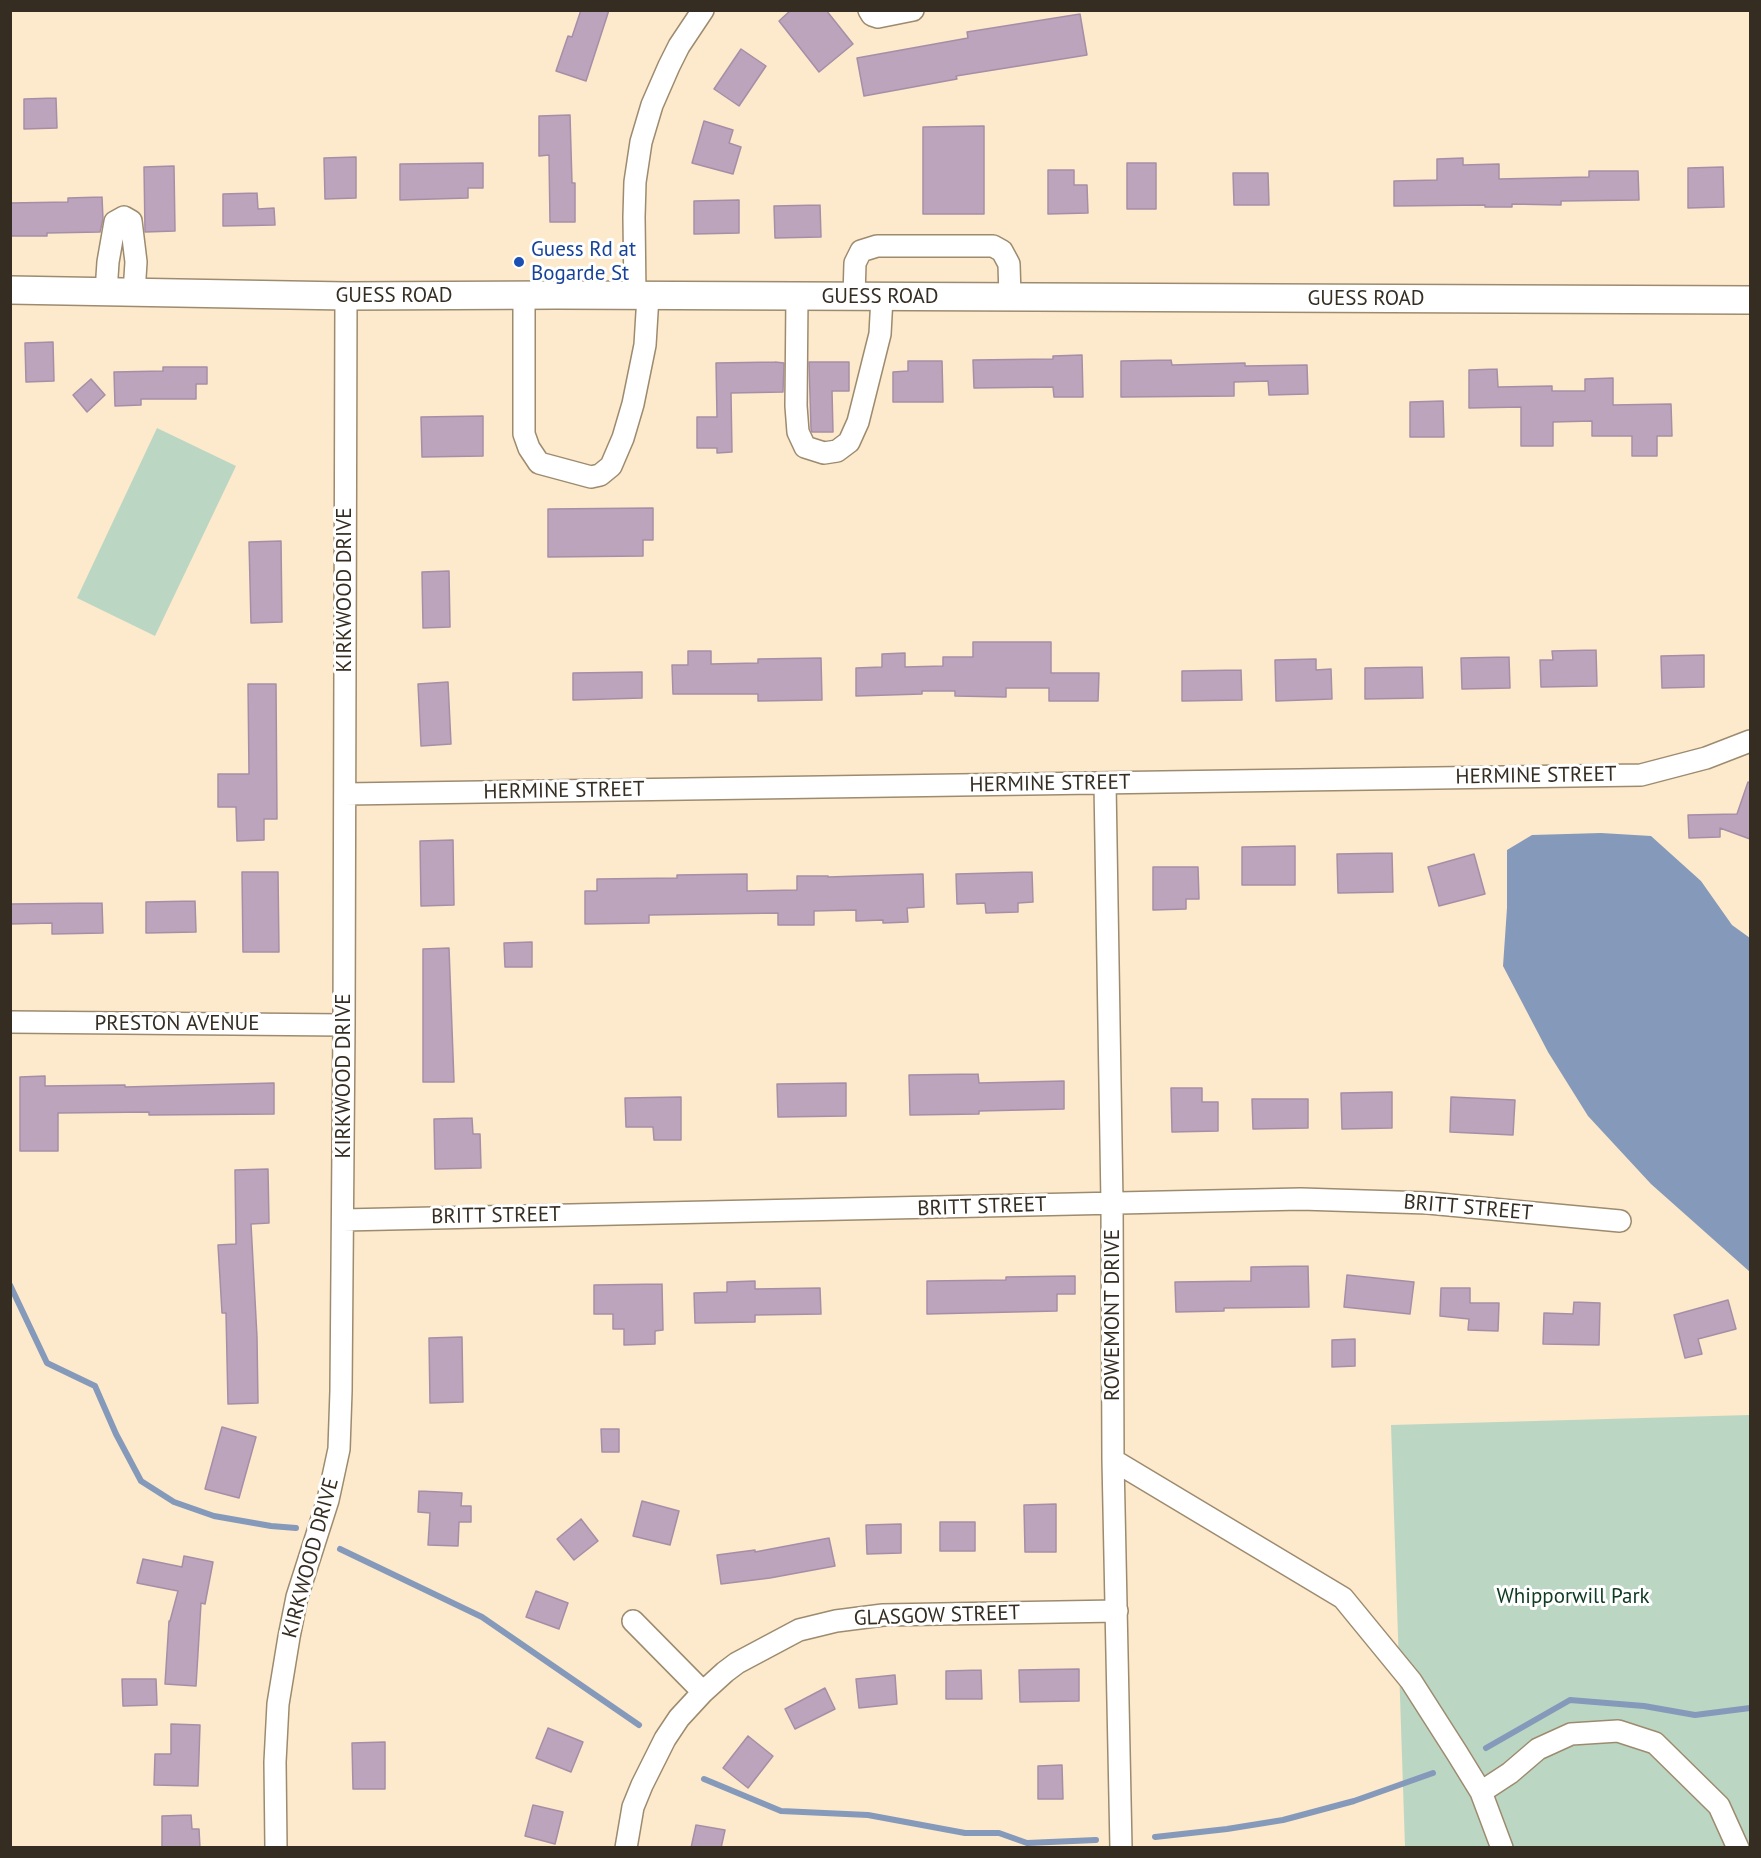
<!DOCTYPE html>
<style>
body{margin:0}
#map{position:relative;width:1761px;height:1858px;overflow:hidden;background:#fde9cb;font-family:"PT Sans",sans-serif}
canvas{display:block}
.frame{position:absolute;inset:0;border:12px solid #352d22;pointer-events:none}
</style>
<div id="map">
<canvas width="1761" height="1858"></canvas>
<div class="frame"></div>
</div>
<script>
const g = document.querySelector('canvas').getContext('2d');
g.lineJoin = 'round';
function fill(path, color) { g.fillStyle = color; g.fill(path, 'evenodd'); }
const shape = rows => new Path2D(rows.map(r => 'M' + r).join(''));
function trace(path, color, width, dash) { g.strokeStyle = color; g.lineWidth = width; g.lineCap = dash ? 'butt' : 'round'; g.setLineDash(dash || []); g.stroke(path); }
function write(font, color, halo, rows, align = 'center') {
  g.font = font + ' "PT Sans",sans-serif'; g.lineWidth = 6; g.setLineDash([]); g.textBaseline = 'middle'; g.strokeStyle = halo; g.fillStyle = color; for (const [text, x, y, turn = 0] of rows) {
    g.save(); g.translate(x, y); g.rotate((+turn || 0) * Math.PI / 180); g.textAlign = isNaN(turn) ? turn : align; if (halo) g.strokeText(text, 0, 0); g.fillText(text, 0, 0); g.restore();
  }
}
fill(shape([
 [157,428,236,466,155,636,77,598],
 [1750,1415,1750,1847,1405,1847,1391,1425]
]), '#bbd7c3');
fill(shape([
 [1601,833,1651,836,1701,881,1732,925,1750,938,1750,1272,1651,1184,1588,1116,1548,1052,1503,966,1507,908,1507,850,1532,835]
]), '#859aba');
trace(shape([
 [10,1285,47,1363,95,1386,116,1434,141,1481,174,1502,214,1516,271,1526,296,1528],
 [340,1549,482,1617,639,1725],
 [1486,1748,1570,1700,1644,1706,1695,1715,1750,1708],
 [704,1779,781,1811,868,1815,965,1833,999,1833,1027,1843,1096,1840],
 [1155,1837,1227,1829,1283,1820,1354,1801,1433,1773]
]), '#859aba', 6);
const building = shape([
 [581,10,609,10,586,81,556,71,568,36,572,37,581,10],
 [791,10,826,10,853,44,819,72,779,21,791,10],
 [1080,14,1087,55,956,76,957,79,864,96,857,58,968,38,967,32,1080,14],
 [741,49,766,66,739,106,714,89,741,49],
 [56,98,57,128,24,129,24,99,56,98],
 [570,115,572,183,575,183,575,222,550,222,549,155,539,156,539,116,570,115],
 [704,121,733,130,729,143,741,147,733,174,692,163,704,121],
 [984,126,984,214,923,214,923,127,984,126],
 [356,157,356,198,325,199,324,158,356,157],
 [1463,158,1463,165,1499,164,1499,179,1589,177,1589,171,1638,171,1639,200,1561,201,1561,205,1512,204,1512,207,1485,207,1485,205,1394,206,1394,181,1437,180,1437,159,1463,158],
 [483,163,483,188,468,188,468,198,400,200,400,164,483,163],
 [1127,163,1156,163,1156,209,1127,209,1127,163],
 [174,166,175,231,145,232,144,167,174,166],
 [1723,167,1724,207,1688,208,1688,168,1723,167],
 [1048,170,1074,170,1074,185,1087,185,1088,213,1048,214,1048,170],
 [1233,173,1268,173,1269,205,1234,205,1233,173],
 [257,193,258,209,274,208,275,225,223,226,223,194,257,193],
 [102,197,103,219,100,232,47,233,47,236,10,236,10,203,68,202,68,198,102,197],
 [739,200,739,233,694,234,694,201,739,200],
 [820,205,821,237,775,238,774,206,820,205],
 [53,342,54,381,26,382,25,343,53,342],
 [1082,355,1083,397,1054,397,1053,387,974,388,973,360,1053,359,1053,356,1082,355],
 [1171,360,1172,365,1245,363,1245,366,1307,365,1308,394,1269,395,1268,381,1234,382,1234,396,1121,397,1121,361,1171,360],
 [908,361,942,361,943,402,893,402,893,372,908,371,908,361],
 [775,362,784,363,783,392,731,393,732,452,717,453,717,448,697,448,697,417,717,417,716,363,775,362],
 [809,362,849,362,849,391,832,391,833,432,812,432,811,429,809,362],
 [163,367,207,367,207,384,196,384,196,399,141,399,141,405,115,406,114,372,163,371,163,367],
 [1497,369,1498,387,1552,386,1552,391,1585,391,1585,379,1613,378,1613,405,1671,404,1672,436,1657,436,1657,456,1632,456,1632,436,1592,436,1592,421,1553,422,1553,446,1521,446,1521,407,1469,408,1469,370,1497,369],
 [91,379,105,395,87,412,73,395,91,379],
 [1443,401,1444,437,1410,437,1410,402,1443,401],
 [483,416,483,456,422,457,421,417,483,416],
 [653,508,653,540,643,540,643,556,548,557,548,509,653,508],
 [281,541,282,622,251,623,249,542,281,541],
 [449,571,450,627,423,628,422,572,449,571],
 [973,642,1051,642,1051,673,1099,673,1098,701,1049,701,1049,688,1006,688,1006,697,955,696,955,691,922,691,922,694,856,696,856,668,882,667,882,654,905,653,905,667,943,666,943,657,973,657,973,642],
 [1596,650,1597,686,1541,687,1540,660,1553,660,1552,651,1596,650],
 [688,651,711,651,711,664,758,663,758,659,821,658,822,700,758,701,758,694,673,694,672,665,688,665,688,651],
 [1704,655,1704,687,1662,688,1661,656,1704,655],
 [1509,657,1510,688,1462,689,1461,658,1509,657],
 [1316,659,1316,670,1331,669,1332,699,1276,701,1275,660,1316,659],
 [1422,667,1423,698,1365,699,1365,668,1422,667],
 [1241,670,1242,700,1182,701,1182,671,1241,670],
 [642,672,642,698,573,700,573,673,642,672],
 [448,682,451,744,421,746,418,684,448,682],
 [248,684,276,684,277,819,264,819,264,840,237,841,236,807,218,807,218,774,249,774,248,684],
 [1748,782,1750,783,1750,839,1720,828,1720,837,1689,838,1688,815,1737,814,1748,782],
 [453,840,454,905,421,906,420,841,453,840],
 [1295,846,1295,885,1242,885,1242,847,1295,846],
 [1392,853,1393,892,1338,893,1337,854,1392,853],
 [1474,854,1485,894,1439,906,1428,867,1474,854],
 [1153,867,1198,867,1199,899,1186,899,1186,909,1153,910,1153,867],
 [242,872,278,872,279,952,243,952,242,872],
 [1032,872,1033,902,1018,903,1018,912,986,913,985,903,957,904,956,874,1032,872],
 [747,874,747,891,797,890,797,876,828,876,828,877,923,874,924,907,907,908,908,922,883,923,883,920,856,921,856,910,814,911,814,925,778,925,778,913,649,915,649,923,585,924,585,891,597,891,597,879,677,878,677,875,747,874],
 [195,901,196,932,146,933,146,902,195,901],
 [102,903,103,933,52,934,52,923,10,924,10,904,102,903],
 [532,942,532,967,505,967,504,943,532,942],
 [449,948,454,1082,423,1082,423,949,449,948],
 [978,1074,979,1083,1064,1081,1064,1109,979,1111,979,1114,910,1115,909,1075,978,1074],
 [45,1076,45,1086,125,1085,125,1087,274,1083,274,1114,149,1115,149,1112,58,1113,58,1151,20,1151,20,1077,45,1076],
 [846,1083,846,1116,778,1117,777,1084,846,1083],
 [1171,1088,1202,1088,1202,1102,1218,1102,1218,1131,1172,1132,1171,1088],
 [1392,1092,1392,1128,1342,1129,1341,1093,1392,1092],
 [681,1097,681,1140,654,1140,653,1127,626,1127,625,1098,681,1097],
 [1451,1097,1515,1100,1513,1135,1450,1132,1451,1097],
 [1252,1099,1308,1099,1308,1128,1253,1129,1252,1099],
 [472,1118,473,1134,480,1134,481,1168,435,1169,434,1119,472,1118],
 [268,1169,269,1223,251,1224,257,1337,258,1403,228,1404,226,1313,222,1313,218,1245,236,1244,235,1170,268,1169],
 [1308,1266,1309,1307,1224,1308,1224,1311,1176,1312,1175,1282,1251,1281,1251,1267,1308,1266],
 [1347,1275,1414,1282,1410,1314,1344,1307,1347,1275],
 [1075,1276,1075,1294,1057,1294,1057,1311,927,1314,927,1281,1006,1280,1006,1277,1075,1276],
 [755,1281,755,1289,820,1288,821,1314,755,1315,755,1322,695,1323,694,1293,727,1292,727,1282,755,1281],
 [662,1284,663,1330,655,1331,655,1344,624,1345,624,1329,613,1329,613,1314,594,1314,594,1285,662,1284],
 [1441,1288,1470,1288,1470,1303,1499,1303,1498,1331,1468,1330,1469,1319,1440,1316,1441,1288],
 [1728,1300,1736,1329,1698,1339,1702,1354,1685,1358,1674,1315,1728,1300],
 [1574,1302,1600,1303,1599,1345,1543,1344,1544,1313,1573,1314,1574,1302],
 [462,1337,463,1402,430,1403,429,1338,462,1337],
 [1355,1339,1355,1366,1332,1367,1332,1340,1355,1339],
 [222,1427,256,1437,239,1498,205,1489,222,1427],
 [601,1429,619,1429,619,1452,602,1452,601,1429],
 [419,1491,462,1493,461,1506,471,1506,471,1522,459,1522,458,1546,428,1545,430,1513,418,1512,419,1491],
 [642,1501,679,1511,670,1545,633,1536,642,1501],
 [1056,1504,1056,1552,1025,1552,1024,1505,1056,1504],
 [581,1519,598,1541,574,1560,557,1539,581,1519],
 [940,1522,975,1522,975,1551,940,1551,940,1522],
 [901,1524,901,1553,867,1554,866,1525,901,1524],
 [829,1538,835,1566,770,1578,721,1584,717,1555,755,1550,755,1552,829,1538],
 [184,1556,213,1562,205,1604,201,1603,196,1686,165,1684,169,1621,170,1621,178,1591,137,1583,143,1559,182,1567,184,1556],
 [536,1591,568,1603,559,1629,526,1617,536,1591],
 [1079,1669,1079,1701,1020,1702,1019,1670,1079,1669],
 [981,1670,982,1699,946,1699,946,1671,981,1670],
 [895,1675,897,1704,859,1708,856,1679,895,1675],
 [122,1679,156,1679,157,1705,123,1706,122,1679],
 [825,1688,835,1709,795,1729,785,1709,825,1688],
 [171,1724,200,1725,198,1786,154,1785,155,1754,171,1754,171,1724],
 [548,1728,583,1742,571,1772,536,1758,548,1728],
 [748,1736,773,1756,748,1788,723,1768,748,1736],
 [385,1742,385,1789,353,1789,352,1743,385,1742],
 [1062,1765,1063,1799,1038,1799,1038,1766,1062,1765],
 [533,1805,563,1812,555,1844,525,1836,533,1805],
 [191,1815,192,1829,199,1829,200,1848,162,1848,162,1816,191,1815],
 [696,1825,725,1830,721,1848,691,1848,696,1825]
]);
fill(building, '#bda4bd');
trace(building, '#a78ea7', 1.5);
const minor = shape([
 [869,10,872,15,878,17,913,10],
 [106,292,108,262,115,222,124,217,131,221,136,262,134,293],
 [524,296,524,434,529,448,539,463,591,477,600,475,611,466,623,438,633,404,645,345,648,296],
 [635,296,634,217,635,182,641,142,652,105,669,66,679,46,703,10],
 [797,296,796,406,798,432,805,447,824,453,837,451,849,442,858,422,880,334,882,297],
 [854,297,855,263,861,251,877,246,993,246,1002,251,1009,264,1010,297],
 [1105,783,1112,1203,1113,1460,1121,1848],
 [345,794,1641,775,1706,758,1750,741],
 [10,1022,344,1025],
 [343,1220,1301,1199,1428,1203,1620,1221],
 [1113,1460,1343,1598,1411,1681,1457,1753,1481,1792,1502,1848],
 [633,1621,703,1692],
 [1481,1792,1510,1773,1538,1749,1571,1734,1618,1731,1655,1743,1719,1806,1738,1848],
 [276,1848,275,1762,278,1704,289,1637,297,1597,328,1500,339,1449,341,1391,344,1025,346,296],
 [626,1848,633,1807,642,1785,665,1739,679,1718,703,1692,725,1672,737,1663,799,1630,836,1621,883,1615,1117,1611]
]);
const major = shape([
 [10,290,346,296,557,295,1750,300]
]);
trace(minor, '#9d8b6f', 24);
trace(major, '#9d8b6f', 30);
trace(minor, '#fff', 21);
trace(major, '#fff', 27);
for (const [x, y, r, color] of [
 [519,262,6,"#1a4fb4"]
]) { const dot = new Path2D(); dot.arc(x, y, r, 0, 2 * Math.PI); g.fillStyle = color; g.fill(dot); trace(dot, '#fff', 2); }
write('21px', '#164399', '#fff', [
 ["Guess Rd at",531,250],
 ["Bogarde St",531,274]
], 'left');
write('21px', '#352d22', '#fff', [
 ["GUESS ROAD",394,296],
 ["GUESS ROAD",880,297],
 ["GUESS ROAD",1366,299],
 ["KIRKWOOD DRIVE",345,590,-90],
 ["HERMINE STREET",1536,776,-1],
 ["HERMINE STREET",1050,784,-1],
 ["HERMINE STREET",564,791,-1],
 ["PRESTON AVENUE",177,1024],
 ["KIRKWOOD DRIVE",344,1076,-90],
 ["BRITT STREET",982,1207,-2],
 ["BRITT STREET",1468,1208,5],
 ["BRITT STREET",496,1216,-1],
 ["ROWEMONT DRIVE",1113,1315,-90],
 ["KIRKWOOD DRIVE",311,1558,-75],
 ["GLASGOW STREET",937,1616,-2]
]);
write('21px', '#0d3a20', '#fff', [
 ["Whipporwill Park",1573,1597]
]);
</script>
